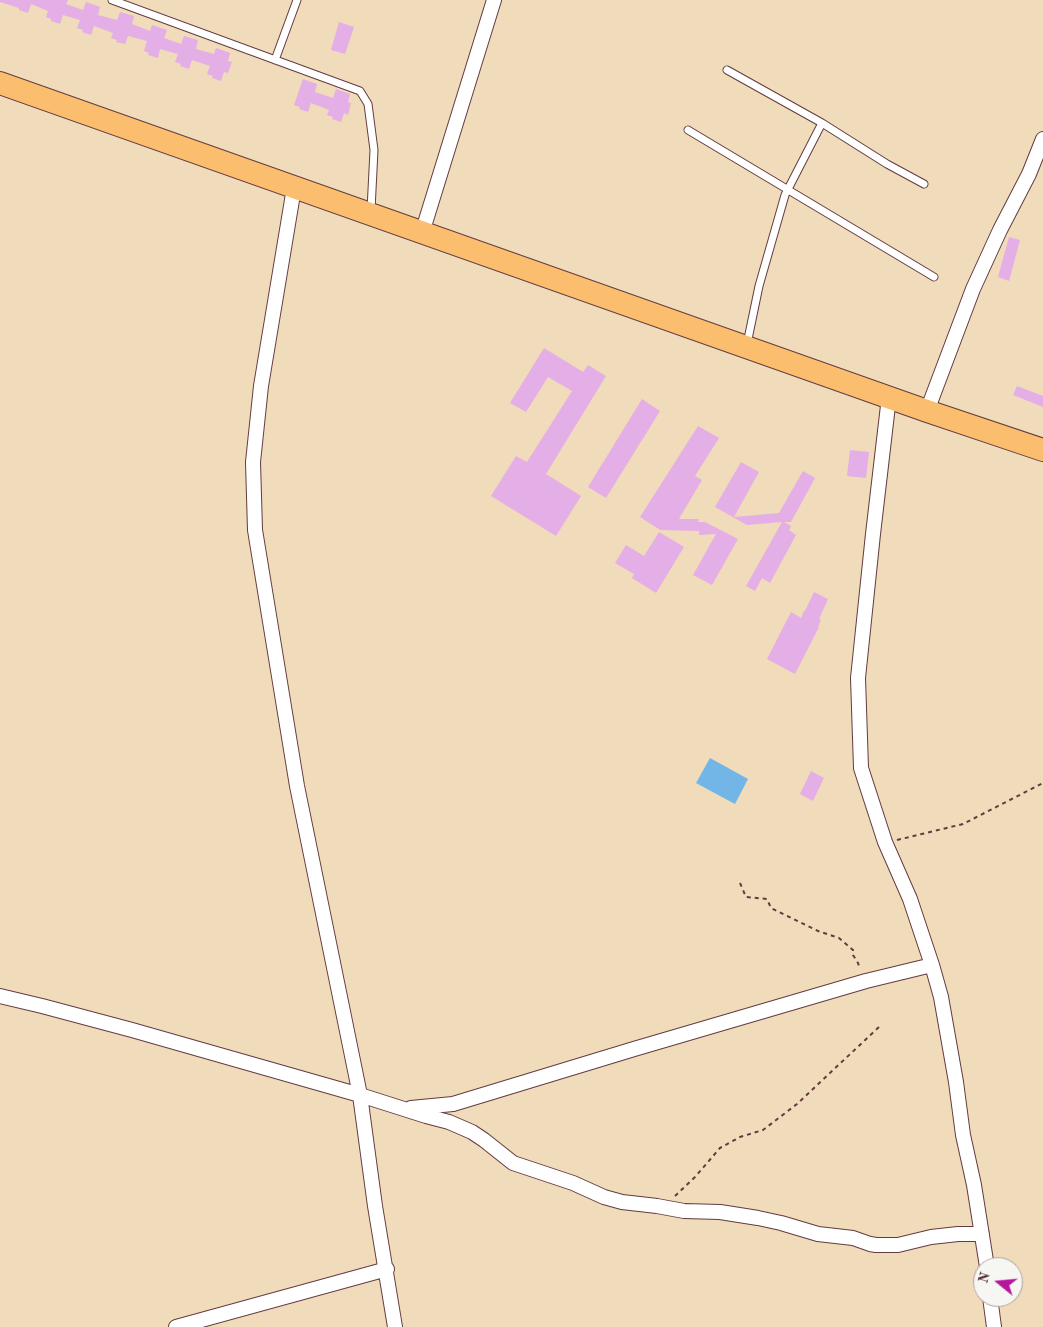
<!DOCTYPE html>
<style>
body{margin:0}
#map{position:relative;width:1043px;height:1327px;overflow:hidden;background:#f0dbba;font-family:"Old Standard TT",serif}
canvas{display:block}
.north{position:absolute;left:973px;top:1257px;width:50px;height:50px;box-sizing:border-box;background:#f6f6f2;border:1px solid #b1a0a2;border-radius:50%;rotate:287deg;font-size:14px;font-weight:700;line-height:20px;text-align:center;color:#4a1f2b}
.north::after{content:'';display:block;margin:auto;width:18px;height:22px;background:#b5179e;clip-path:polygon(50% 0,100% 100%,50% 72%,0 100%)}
</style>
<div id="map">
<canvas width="1043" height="1327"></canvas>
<div class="north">N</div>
</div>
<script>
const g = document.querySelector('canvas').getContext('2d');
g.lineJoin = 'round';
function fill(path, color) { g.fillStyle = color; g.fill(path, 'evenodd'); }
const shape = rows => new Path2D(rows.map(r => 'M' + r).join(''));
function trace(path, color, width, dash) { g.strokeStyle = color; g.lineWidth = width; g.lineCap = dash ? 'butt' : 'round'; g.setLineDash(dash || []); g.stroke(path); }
fill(shape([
 [710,758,748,779,735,804,696,783]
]), '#72b6e8');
fill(shape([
 [0,0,68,0,66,4,83,10,86,2,100,7,98,15,117,20,120,12,134,16,132,24,150,31,152,25,167,30,164,38,181,44,184,36,198,40,196,49,214,54,216,48,230,53,228,61,232,62,228,73,224,72,221,81,212,78,213,76,207,74,210,66,192,60,189,69,180,66,181,64,175,62,178,54,160,49,158,58,148,55,149,53,144,51,147,41,128,36,125,44,116,42,117,40,111,38,113,33,94,26,91,35,82,32,83,30,77,28,80,20,63,15,60,24,51,21,51,19,46,17,48,11,31,4,28,13,19,10,19,8,0,2],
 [339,22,354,27,345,54,331,50],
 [303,79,317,84,315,92,333,98,336,89,350,94,348,102,351,103,348,115,344,113,341,122,332,119,333,117,327,115,329,110,311,103,308,112,299,109,300,107,294,105],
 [1009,237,1020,240,1009,281,998,277],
 [544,348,583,372,588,365,606,376,546,474,581,496,556,536,491,496,516,456,527,462,572,391,548,377,526,412,510,403],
 [1017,386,1043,396,1043,407,1013,395],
 [642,399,660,411,606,498,588,487],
 [698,426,719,438,695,476,702,480,679,519,699,519,698,522,705,522,738,539,712,585,693,575,716,534,699,535,699,531,660,530,640,517],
 [850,450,869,452,866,478,847,476],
 [741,462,759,472,734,517,779,513,803,471,815,478,791,522,784,522,791,526,789,530,796,535,770,583,762,578,755,591,746,586,782,522,747,525,715,507],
 [659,532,684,547,656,593,632,578,634,574,615,563,626,545,644,556],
 [814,592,828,599,819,619,821,620,818,627,819,627,795,674,767,659,791,612,801,618,804,611,805,611],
 [811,771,824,778,813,801,800,794]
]), '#e4aee7');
const service = shape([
 [112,0,360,91,368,104,374,150,371,210],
 [275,60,297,0],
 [727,70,822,123,887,164,924,184],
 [688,130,934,277],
 [747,344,759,286,785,195,822,123]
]);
const minor = shape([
 [294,188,261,386,253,462,255,530,297,786,360,1095,375,1206,395,1327],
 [422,233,494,0],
 [889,397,873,534,858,678,861,768,885,842,910,899,932,965,941,997,956,1082,963,1135,974,1185,987,1267],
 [927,411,973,289,1000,230,1029,174,1043,139],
 [0,996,42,1006,132,1030,360,1095,426,1116,449,1122,472,1132,484,1140,513,1163,573,1183,604,1197,622,1202,657,1206,684,1211,720,1212,758,1218,781,1223,818,1234,853,1238,870,1244,876,1245,898,1245,931,1237,958,1234,982,1234],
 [411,1108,453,1104,634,1049,866,981,932,965],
 [990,1297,994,1327],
 [176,1327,387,1269]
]);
const trunk = shape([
 [0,83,927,411,1043,450]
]);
trace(service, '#633b40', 9);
trace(minor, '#633b40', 16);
trace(trunk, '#633b40', 24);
trace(shape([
 [897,840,963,824,1043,783],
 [740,883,746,897,767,899,771,908,818,931,839,938,853,950,853,955,858,963,860,969],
 [675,1196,695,1177,720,1148,740,1137,763,1130,797,1104,880,1026]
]), '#633b40', 2, [4, 4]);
trace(service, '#fff', 7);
trace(minor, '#fff', 14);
trace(trunk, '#fbbe6e', 22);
</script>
